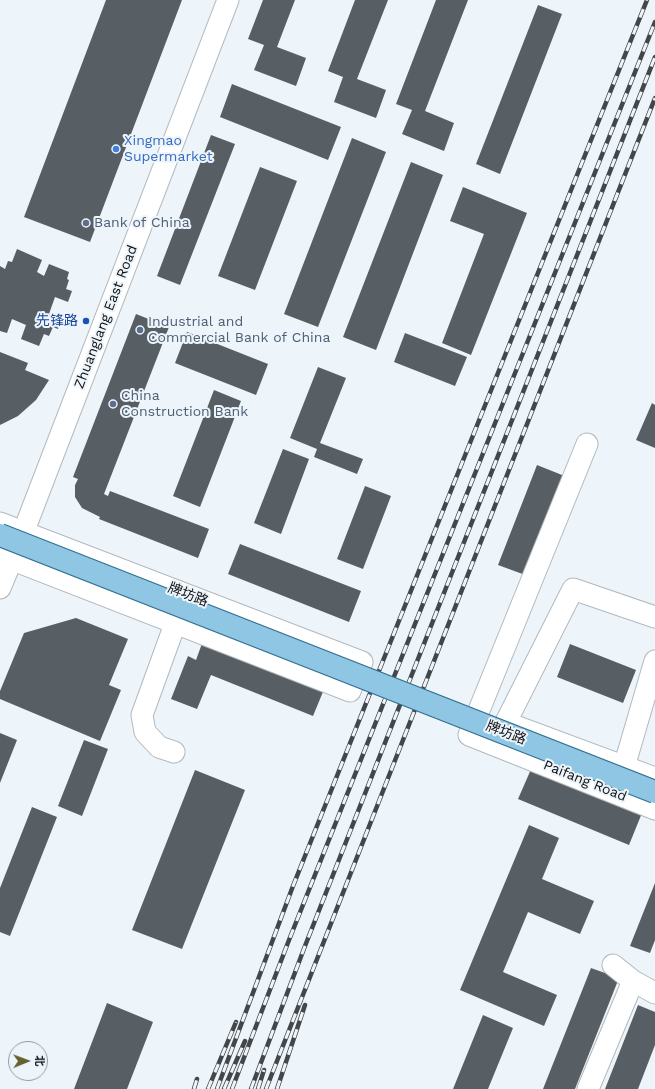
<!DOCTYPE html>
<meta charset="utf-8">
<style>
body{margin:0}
#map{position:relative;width:655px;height:1089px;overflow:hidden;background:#edf5fb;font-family:"Work Sans","Noto Sans SC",sans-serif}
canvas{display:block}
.north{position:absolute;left:8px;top:1041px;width:40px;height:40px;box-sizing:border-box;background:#edf5fb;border:1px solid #959b9f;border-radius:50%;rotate:89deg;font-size:11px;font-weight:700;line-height:16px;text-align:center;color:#111315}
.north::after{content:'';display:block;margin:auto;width:14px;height:18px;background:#65622f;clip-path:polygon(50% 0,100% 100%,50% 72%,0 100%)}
</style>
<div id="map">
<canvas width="655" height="1089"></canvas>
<div class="north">北</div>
</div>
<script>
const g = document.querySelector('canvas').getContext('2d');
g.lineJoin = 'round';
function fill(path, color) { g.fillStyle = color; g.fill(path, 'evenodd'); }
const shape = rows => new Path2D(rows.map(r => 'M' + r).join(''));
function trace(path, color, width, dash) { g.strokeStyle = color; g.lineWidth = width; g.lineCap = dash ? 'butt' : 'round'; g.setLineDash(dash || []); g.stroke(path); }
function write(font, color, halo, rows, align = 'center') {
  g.font = font + ' "Work Sans","Noto Sans SC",sans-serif'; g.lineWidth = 4; g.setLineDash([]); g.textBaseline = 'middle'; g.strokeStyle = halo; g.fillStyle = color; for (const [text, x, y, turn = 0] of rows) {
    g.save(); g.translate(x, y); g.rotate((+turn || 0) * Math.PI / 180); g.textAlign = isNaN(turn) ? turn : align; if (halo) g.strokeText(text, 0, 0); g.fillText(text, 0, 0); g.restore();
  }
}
fill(shape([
 [106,0,182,0,90,242,24,217],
 [263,0,295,0,277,47,306,58,296,86,254,70,264,45,248,39],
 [355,0,388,0,357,79,386,90,376,118,334,102,343,77,328,71],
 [436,0,468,0,425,111,454,123,444,151,402,134,412,110,396,104],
 [538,5,562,14,500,174,476,164],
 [232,84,341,127,328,160,220,117],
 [211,135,235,144,180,285,157,276],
 [352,138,386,152,318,327,284,314],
 [411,162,443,175,376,350,343,337],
 [260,167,297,181,255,290,218,276],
 [463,187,527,213,471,355,442,343,484,234,450,221],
 [17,249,42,260,37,272,44,276,49,264,69,272,67,279,69,280,66,289,72,291,68,302,55,297,49,314,62,319,58,329,53,327,49,336,44,334,39,346,21,339,26,325,12,319,7,333,0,331,0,266,5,269,8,261,12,262],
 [136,314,169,327,104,494,108,496,110,491,209,529,198,558,99,519,100,517,82,508,75,497,75,485,78,479,73,477],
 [187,332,268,364,256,395,175,363],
 [405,333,467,357,455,386,394,362],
 [0,352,28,363,25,370,49,380,36,400,18,416,0,425],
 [318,367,346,378,320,443,363,459,357,474,314,457,317,449,290,438],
 [214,390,241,401,200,507,173,496],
 [652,403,655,405,655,448,636,440],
 [283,449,309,459,281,534,254,523],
 [537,465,567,477,528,576,498,565],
 [365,486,391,496,363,569,337,559],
 [240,544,361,591,349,622,228,574],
 [76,618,128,639,109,685,121,690,100,741,0,699,0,691,24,633],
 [204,638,325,687,313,716,211,675,197,709,171,699,188,656,196,660],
 [570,644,636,670,623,703,557,677],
 [0,733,17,740,0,783],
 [84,740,108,749,82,816,58,806],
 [532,767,642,813,629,845,518,799],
 [195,770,245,790,182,949,132,930],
 [32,807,57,817,10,936,0,932,0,888],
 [529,825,559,838,542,879,594,901,580,934,528,912,503,972,557,995,544,1026,460,990],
 [655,883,655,940,650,953,630,946],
 [591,968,619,978,575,1089,543,1089],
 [107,1003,153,1022,127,1089,74,1089],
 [638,1005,655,1012,655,1045,638,1089,605,1089],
 [483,1015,513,1028,488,1089,453,1089]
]), '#585f64');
const minor = shape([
 [587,444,469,735,655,809],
 [0,523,362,662,350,691,0,555],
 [0,588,23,533,228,0],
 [506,722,573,589,655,617],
 [510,724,655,778],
 [174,752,159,747,145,732,142,715,175,624],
 [624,767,655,661],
 [613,965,633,981,655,993],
 [588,1089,633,981]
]);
trace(minor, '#b2b9bf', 23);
trace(minor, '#fff', 21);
const rail = shape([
 [194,1089,197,1079],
 [208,1089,236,1022],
 [217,1089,293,886,647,0],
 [224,1089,245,1041],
 [232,1089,289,940,655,22],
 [251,1089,305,946,655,57],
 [258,1089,264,1070],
 [266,1089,655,98],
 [277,1089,305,1005]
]);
trace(rail, '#44474a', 4.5);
trace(rail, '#edf5fb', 3, [9]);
const majorBridge = shape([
 [0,535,655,792]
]);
trace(majorBridge, '#326f90', 24, []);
trace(majorBridge, '#8ec6e4', 22);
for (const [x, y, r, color] of [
 [116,149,4,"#3f7fe0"],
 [86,223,4,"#5c6f8a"],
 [86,321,4,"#1a4fb4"],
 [140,330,4,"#5c6f8a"],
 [113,404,4,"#5c6f8a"]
]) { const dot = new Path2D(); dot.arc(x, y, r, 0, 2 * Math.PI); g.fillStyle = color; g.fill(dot); trace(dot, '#edf5fb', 1.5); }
write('14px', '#366cbe', '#edf5fb', [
 ["Xingmao",124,141],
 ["Supermarket",124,157]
], 'left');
write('14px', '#4e5e75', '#edf5fb', [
 ["Bank of China",94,223],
 ["Industrial and",148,322],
 ["Commercial Bank of China",148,338],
 ["China",121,396],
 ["Construction Bank",121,412]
], 'left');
write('14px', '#111315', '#edf5fb', [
 ["Zhuanglang East Road",106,317,-69],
 ["牌坊路",188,595,21],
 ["牌坊路",506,733,21],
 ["Paifang Road",585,781,22]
]);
write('14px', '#164399', '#edf5fb', [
 ["先锋路",78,321]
], 'right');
</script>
